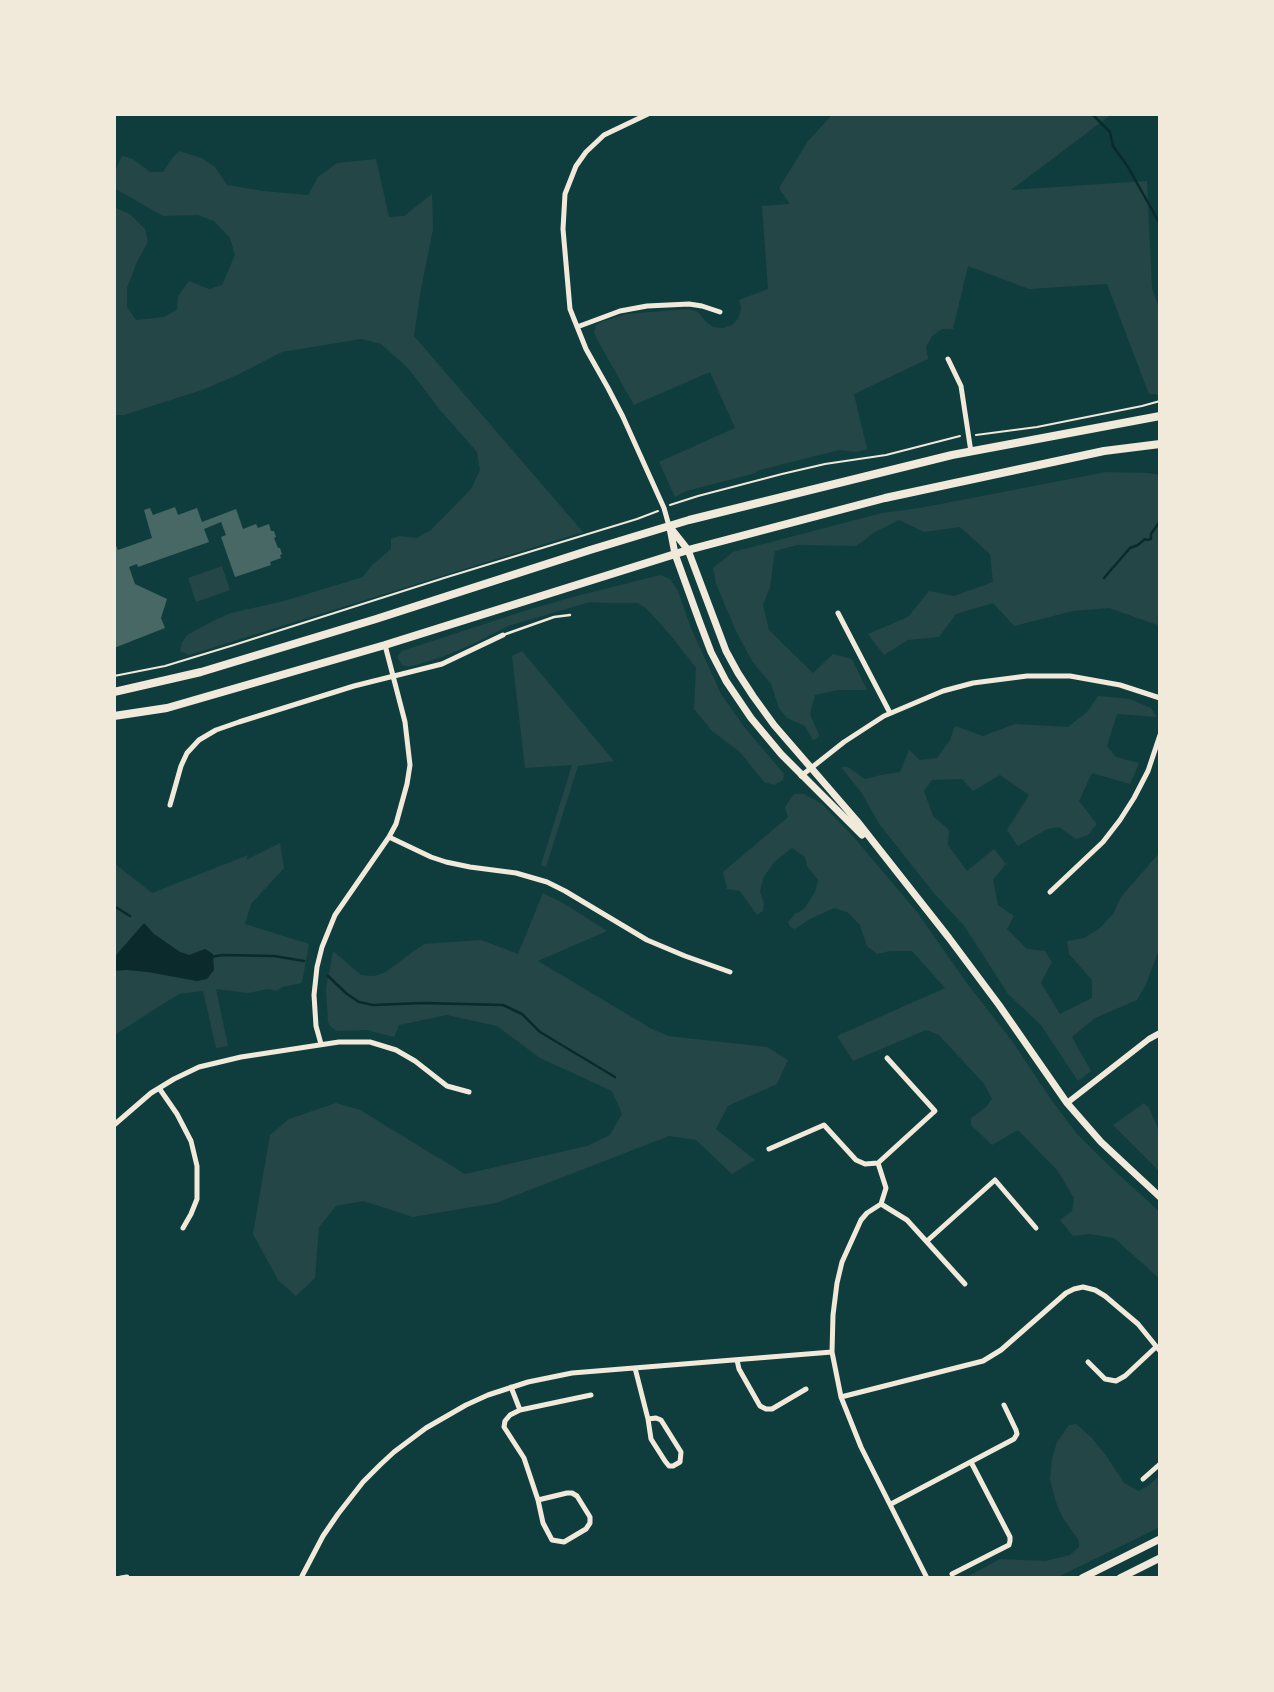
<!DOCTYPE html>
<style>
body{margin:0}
#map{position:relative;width:1274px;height:1692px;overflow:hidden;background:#0f3d3e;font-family:Commissioner,sans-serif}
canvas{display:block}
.frame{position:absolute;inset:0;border:116px solid #f1e9da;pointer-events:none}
</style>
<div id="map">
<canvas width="1274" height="1692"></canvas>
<div class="frame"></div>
</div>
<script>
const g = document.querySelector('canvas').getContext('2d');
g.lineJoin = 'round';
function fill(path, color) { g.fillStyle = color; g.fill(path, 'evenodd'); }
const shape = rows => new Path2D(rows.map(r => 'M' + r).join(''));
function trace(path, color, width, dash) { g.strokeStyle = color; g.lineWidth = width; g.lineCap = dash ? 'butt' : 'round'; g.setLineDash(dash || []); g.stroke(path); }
fill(shape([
 [833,114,1112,114,1011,190,1147,181,1152,289,1160,310,1160,395,1149,394,1107,284,1029,289,968,266,953,329,942,329,932,336,926,347,928,359,854,394,867,449,856,452,839,450,756,471,756,473,686,491,675,497,659,462,735,428,710,372,634,405,598,341,594,333,595,328,597,324,604,321,627,314,688,309,698,312,706,322,713,327,723,328,732,325,737,320,740,314,741,307,739,300,768,289,762,206,790,204,779,188,808,141],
 [179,151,202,158,215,167,227,185,263,191,308,195,318,177,337,163,376,159,389,217,404,216,432,194,433,229,421,289,414,336,583,532,189,655,180,651,182,643,187,635,213,621,231,613,284,601,363,577,371,566,391,549,391,539,399,536,417,538,431,530,471,489,480,470,477,452,440,410,408,368,381,344,361,339,282,352,237,375,202,390,124,415,114,415,114,207,130,214,145,229,148,242,137,262,127,288,127,307,136,320,164,317,177,310,178,296,189,281,209,289,222,285,235,255,230,238,214,221,198,215,163,216,116,189,114,186,114,173,122,156,133,159,150,172,163,172,173,157],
 [1106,472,1147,473,1160,475,1160,626,1109,608,1073,611,1014,626,993,603,956,614,939,637,908,640,884,655,868,634,908,617,929,591,954,596,993,582,990,554,960,527,924,532,899,520,875,532,856,546,797,545,775,551,770,587,763,605,769,630,813,673,833,654,852,659,867,690,838,690,815,695,810,714,819,735,818,738,813,740,805,726,787,718,779,708,771,684,752,661,736,631,716,584,713,568,733,552,882,513,920,508],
 [222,566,230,590,196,602,188,578],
 [660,575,670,579,678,591,691,628,721,694,745,728,784,774,783,780,774,785,764,782,740,752,712,731,694,709,696,668,672,637,647,609,638,603,608,603,590,602,508,626,473,644,442,657,409,667,402,665,397,657,402,651,524,611,573,597],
 [522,651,614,761,578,766,546,867,541,865,572,765,525,768,512,656],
 [1098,696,1130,699,1151,708,1157,717,1117,714,1107,746,1116,757,1139,763,1130,784,1092,773,1079,801,1097,824,1088,835,1076,839,1059,827,1047,829,1018,846,1007,830,1029,795,1000,775,973,791,962,779,932,780,924,791,933,816,949,830,948,845,967,871,994,849,1006,864,993,880,998,905,1014,916,1007,929,1027,949,1045,951,1052,962,1041,983,1060,1014,1092,998,1092,980,1069,954,1067,941,1084,938,1099,929,1113,914,1121,897,1160,852,1160,951,1157,955,1146,984,1137,1000,1095,1018,1072,1037,1091,1071,1078,1081,1041,1025,1008,994,965,927,933,892,880,825,861,792,841,767,848,767,865,779,881,775,900,772,909,750,920,760,937,758,950,740,955,726,983,736,1015,724,1068,727,1087,712],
 [794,794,804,794,822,804,851,834,917,912,966,982,1012,1041,1050,1098,1077,1134,1106,1163,1160,1212,1160,1279,1114,1238,1090,1234,1073,1236,1060,1220,1072,1211,1074,1198,1057,1170,1018,1130,992,1145,971,1125,971,1118,986,1107,992,1099,985,1085,939,1035,926,1030,853,1061,837,1036,945,988,912,951,890,951,877,954,867,946,860,925,847,912,834,908,810,919,795,929,790,927,788,922,795,914,804,909,815,892,818,880,807,866,805,857,792,848,774,862,763,878,760,892,764,903,763,911,757,915,740,891,727,889,723,872,788,817,785,807],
 [280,843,284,868,251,904,245,924,309,944,302,983,282,987,277,991,269,989,248,993,216,989,228,1046,216,1048,203,991,179,994,114,1035,114,863,152,893,248,855,246,860],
 [543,893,565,904,607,931,538,961,650,1028,668,1036,767,1047,788,1060,777,1084,728,1106,716,1129,755,1160,732,1174,696,1140,669,1136,496,1203,413,1217,363,1201,336,1206,319,1227,315,1278,296,1296,278,1280,253,1234,270,1135,289,1119,336,1103,360,1110,465,1174,587,1146,610,1135,622,1114,612,1091,540,1058,497,1026,447,1015,399,1025,394,1037,367,1030,337,1031,330,1026,328,1022,326,989,333,951,361,975,374,976,384,973,424,944,481,940,518,954],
 [1144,1103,1149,1108,1160,1133,1160,1172,1113,1125],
 [1076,1424,1092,1438,1107,1457,1124,1483,1139,1491,1148,1486,1160,1475,1160,1527,1056,1578,965,1578,1000,1559,1045,1561,1070,1555,1079,1547,1079,1541,1063,1518,1057,1505,1050,1480,1052,1459,1057,1442,1069,1425]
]), '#244646');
fill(shape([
 [144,923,154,934,180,952,189,955,205,949,213,954,214,970,207,979,197,981,148,972,126,970,114,971,114,960,117,954]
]), '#0a2a2b');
trace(shape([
 [1092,114,1110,132,1113,146,1128,167,1160,224],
 [1104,578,1130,548,1138,545,1145,539,1147,540,1151,539,1151,534,1160,521],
 [114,906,130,916],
 [210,957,223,955,274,956,304,961],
 [328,976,347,994,359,1002,373,1005,423,1003,503,1005,522,1014,540,1032,615,1077]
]), '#0a2a2b', 2.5);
fill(shape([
 [175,507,178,515,197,508,202,522,236,509,243,529,256,524,258,528,269,524,271,531,274,531,276,537,274,538,278,548,280,548,282,554,280,555,281,558,270,562,271,565,235,577,221,537,226,535,221,522,204,529,209,542,138,567,137,564,129,567,135,584,167,599,161,618,165,628,114,648,114,541,118,550,152,538,144,510,150,508,153,515]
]), '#486865');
trace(shape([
 [976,435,1037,427,1142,406,1160,401],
 [670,505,698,496,782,474,825,464,886,455,960,436],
 [114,676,165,666,234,645,444,578,637,519,658,511]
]), '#f1e9da', 2);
trace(shape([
 [503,635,554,617,570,615]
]), '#f1e9da', 2.5);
trace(shape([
 [648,114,604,135,586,152,576,166,565,194,563,229,570,309,586,349,608,388,623,417,664,508,669,526],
 [577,327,620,311,647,306,689,304,702,306,720,312],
 [948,359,961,386,971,452],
 [838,613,890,713],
 [801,776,844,742,884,716,943,691,973,683,1027,676,1070,676,1120,685,1160,698],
 [170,805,181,766,187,753,199,740,216,730,239,722,354,686,442,664,503,635],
 [389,837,431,857,446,862,470,867,516,873,547,882,565,891,647,940,685,956,730,972],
 [1050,892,1103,842,1120,820,1134,798,1148,771,1160,735],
 [321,1044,316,1026,314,995,317,967,322,947,335,915,389,837,396,824,407,784,410,765,405,722,385,645],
 [159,1088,177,1114,191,1141,197,1166,197,1199,191,1214,183,1228],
 [114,1125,151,1093,174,1079,199,1067,241,1057,339,1042,370,1042,396,1050,415,1061,447,1086,469,1092],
 [769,1149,824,1125,856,1160,865,1164,878,1163,886,1188,881,1204],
 [878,1163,935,1111,887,1058],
 [881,1204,867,1213,861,1220,842,1262,837,1283,833,1315,832,1352,841,1397,861,1447,927,1578],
 [881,1204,907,1220,965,1284],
 [927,1241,995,1180,1036,1228],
 [737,1360,739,1369,760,1406,766,1409,772,1409,806,1389],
 [1088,1362,1105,1379,1116,1381,1125,1376,1156,1347],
 [635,1368,648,1419,651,1439,665,1461,669,1466,673,1466,680,1462,681,1452,661,1420,656,1418,648,1419],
 [511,1387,520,1410,510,1415,505,1421,504,1427,524,1458,538,1500,567,1493,572,1493,577,1496,590,1517,590,1523,586,1529,564,1542,552,1540,543,1523,538,1500],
 [841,1397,983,1361,1001,1350,1066,1293,1074,1289,1083,1287,1095,1290,1105,1296,1138,1324,1160,1351],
 [520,1410,591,1395],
 [1143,1479,1160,1464],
 [891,1504,1014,1439,1017,1434,1016,1430,1004,1405],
 [952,1574,1003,1548,1009,1545,1010,1541,1010,1537,971,1462],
 [121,1578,127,1577],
 [301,1578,323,1536,338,1514,363,1482,381,1464,394,1452,426,1428,466,1405,488,1395,528,1382,572,1373,832,1352]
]), '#f1e9da', 5);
trace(shape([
 [1067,1103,1149,1039,1160,1033]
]), '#f1e9da', 6);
trace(shape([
 [669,526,688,550,726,651,738,673,753,696,774,725,857,821,949,938,999,1005,1067,1103,1101,1142,1160,1197],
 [670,528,675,554,700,623,711,652,726,681,751,718,781,754,862,835],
 [1082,1578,1160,1539],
 [1120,1578,1160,1558]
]), '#f1e9da', 7);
trace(shape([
 [114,692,201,672,376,619,590,550,689,520,952,455,1160,416],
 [114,716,167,708,385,645,688,550,885,498,1104,451,1160,444]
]), '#f1e9da', 8);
</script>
